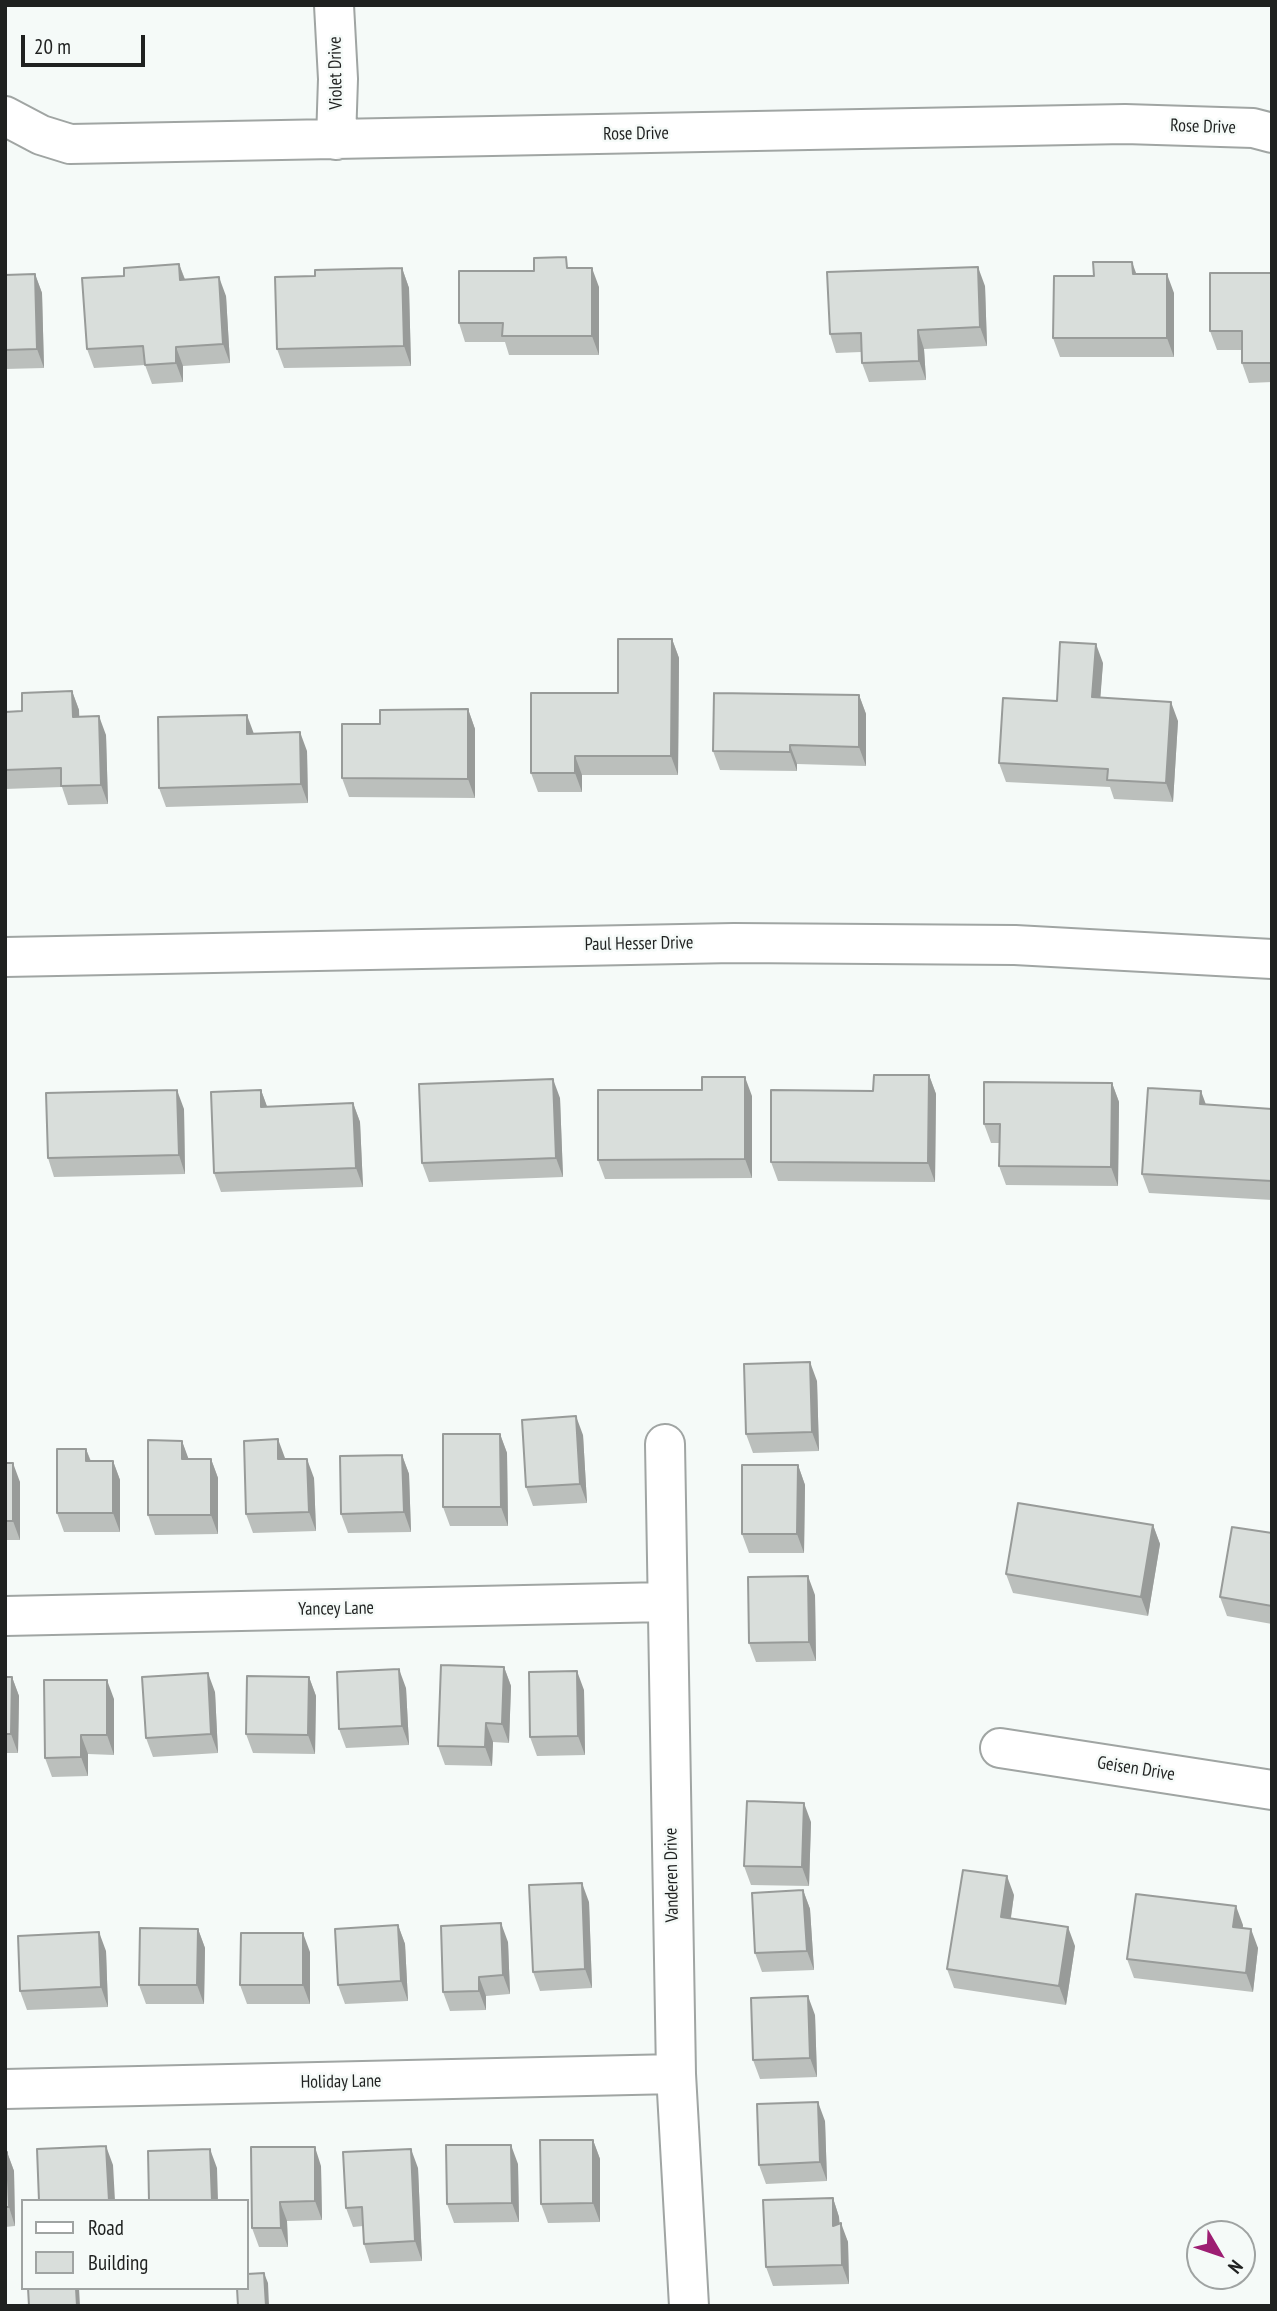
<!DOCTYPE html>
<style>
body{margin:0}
#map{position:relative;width:1277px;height:2311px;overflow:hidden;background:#f5faf8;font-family:"PT Sans Narrow",sans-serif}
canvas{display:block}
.frame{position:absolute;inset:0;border:7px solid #1f2120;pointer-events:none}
.legend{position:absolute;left:21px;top:2199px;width:228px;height:91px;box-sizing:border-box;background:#f5faf8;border:2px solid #9fa3a2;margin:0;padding:9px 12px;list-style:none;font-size:21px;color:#1f2120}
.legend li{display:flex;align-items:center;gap:14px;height:35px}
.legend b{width:35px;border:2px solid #9fa3a2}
.north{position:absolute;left:1186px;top:2220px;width:70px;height:70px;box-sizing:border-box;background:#f5faf8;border:2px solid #9fa3a2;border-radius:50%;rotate:129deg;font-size:19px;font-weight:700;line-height:28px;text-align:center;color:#1f2120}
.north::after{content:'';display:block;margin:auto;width:24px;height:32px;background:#9d1e72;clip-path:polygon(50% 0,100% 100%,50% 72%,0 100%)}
.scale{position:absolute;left:21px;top:35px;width:124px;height:32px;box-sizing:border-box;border:4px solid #1f2120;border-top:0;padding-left:9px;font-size:21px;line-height:24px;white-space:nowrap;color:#1f2120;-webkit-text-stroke:5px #f5faf8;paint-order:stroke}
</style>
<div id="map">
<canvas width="1277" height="2311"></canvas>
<div class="frame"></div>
<ul class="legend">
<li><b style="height:9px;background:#fff"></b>Road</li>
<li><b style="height:19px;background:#d9dedb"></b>Building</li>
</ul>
<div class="north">N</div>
<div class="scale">20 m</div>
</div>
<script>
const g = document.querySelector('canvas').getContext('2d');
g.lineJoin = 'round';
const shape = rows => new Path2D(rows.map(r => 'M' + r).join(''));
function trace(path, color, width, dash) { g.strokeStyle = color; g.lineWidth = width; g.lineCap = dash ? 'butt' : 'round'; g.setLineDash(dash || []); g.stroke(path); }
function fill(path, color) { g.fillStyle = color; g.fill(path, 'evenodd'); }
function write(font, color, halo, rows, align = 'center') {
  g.font = font + ' "PT Sans Narrow",sans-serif'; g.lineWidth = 5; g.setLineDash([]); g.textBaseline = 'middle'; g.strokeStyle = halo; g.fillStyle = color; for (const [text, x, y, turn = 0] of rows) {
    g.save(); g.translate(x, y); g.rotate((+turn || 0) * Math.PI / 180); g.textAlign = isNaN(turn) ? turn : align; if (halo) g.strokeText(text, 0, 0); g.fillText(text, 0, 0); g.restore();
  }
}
const street = shape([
 [334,5,338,79,336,140],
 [5,116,41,135,70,144,1125,124,1253,128,1272,133],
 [5,957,734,943,1015,945,1272,959],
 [665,1444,676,2074,689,2306],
 [5,1616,666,1602],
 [1000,1748,1272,1790],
 [5,2089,676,2074]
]);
trace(street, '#a0a5a3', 42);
trace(street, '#fff', 38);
fill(shape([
 [179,264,185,279,226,296,230,363,183,366,183,382,152,384,145,365,94,368,87,349,124,276],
 [402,268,409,288,411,366,284,368,277,349,315,276],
 [570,268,599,287,599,355,509,355,505,342,465,342,459,323,534,271],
 [1272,273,1272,382,1249,383,1242,363,1242,350,1217,350,1210,331],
 [35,274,42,293,44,368,5,369,5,275],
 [1137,274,1174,293,1174,357,1060,357,1053,338,1094,276],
 [985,286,987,346,924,349,926,380,869,382,862,363,861,352,836,353,830,334],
 [672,639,679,658,678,775,582,775,582,792,538,792,531,773,618,693],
 [1103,663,1100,698,1178,721,1173,802,1114,799,1110,787,1006,782,999,763,1057,701],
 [72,691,79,710,79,717,106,735,108,804,68,805,62,787,5,789,5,712,22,711],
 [859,695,866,714,866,766,797,764,797,771,720,770,713,751],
 [468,709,475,729,475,798,349,797,342,778,380,724],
 [254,734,307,751,308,803,166,807,159,788],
 [929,1075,936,1094,935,1182,778,1181,771,1162,873,1091],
 [1112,1083,1119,1102,1118,1186,1006,1185,999,1166,1000,1143,991,1143,984,1124],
 [261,1090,267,1107,353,1103,360,1122,363,1187,221,1192,214,1173],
 [752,1096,752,1178,605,1179,598,1160],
 [560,1098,563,1177,429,1182,422,1163],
 [1206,1105,1272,1109,1272,1200,1149,1193,1142,1174],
 [184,1109,185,1174,54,1177,48,1158],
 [817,1381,819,1451,753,1453,746,1434],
 [500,1434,507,1453,508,1526,450,1526,443,1507],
 [583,1435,587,1503,533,1506,526,1487],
 [182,1441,188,1459,211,1459,218,1478,218,1534,155,1535,148,1515],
 [86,1449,91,1461,113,1461,120,1480,120,1532,64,1532,57,1513],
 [402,1455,409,1474,411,1532,348,1533,341,1514],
 [285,1459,314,1478,316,1531,253,1533,246,1514],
 [5,1463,20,1482,20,1540,5,1540],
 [798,1465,805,1485,804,1553,749,1553,742,1534],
 [1153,1525,1160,1544,1148,1616,1013,1593,1006,1574],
 [1272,1533,1272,1624,1227,1616,1220,1597],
 [815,1595,816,1661,756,1662,749,1643],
 [504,1667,511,1686,509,1743,493,1742,492,1766,445,1765,438,1746],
 [5,1677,12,1677,19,1696,18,1753,5,1753],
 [309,1677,316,1696,315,1754,253,1753,246,1734],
 [406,1688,409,1745,346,1748,339,1729],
 [584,1690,585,1755,537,1756,530,1737],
 [215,1692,218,1753,153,1757,146,1738],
 [114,1699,114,1755,88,1754,88,1776,52,1777,45,1758],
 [811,1822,809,1886,751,1885,744,1866],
 [803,1890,810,1909,814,1970,762,1972,755,1953],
 [1014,1895,1011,1918,1075,1946,1066,2005,954,1988,947,1969],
 [589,1902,592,1988,540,1991,533,1972],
 [398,1925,405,1944,408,2001,345,2004,338,1985],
 [1243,1925,1243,1928,1258,1948,1253,1992,1134,1978,1127,1959],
 [198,1929,205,1948,204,2004,146,2004,139,1985],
 [508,1942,510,1994,486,1996,486,2010,450,2011,443,1992],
 [106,1951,108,2007,27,2010,20,1991],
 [310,1952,310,2004,247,2004,240,1985],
 [815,2015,817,2077,760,2079,753,2060],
 [825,2121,827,2181,766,2184,759,2165],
 [593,2140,600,2159,600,2222,548,2223,541,2204],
 [5,2152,7,2152,14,2171,15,2226,5,2227],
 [518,2164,519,2222,454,2223,447,2204],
 [321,2166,322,2220,287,2221,288,2247,259,2247,252,2228],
 [418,2168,422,2261,370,2263,364,2244,363,2226,353,2227,346,2208],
 [833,2198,839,2217,840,2224,848,2242,849,2284,773,2286,766,2267]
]), '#bbbfbc');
fill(shape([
 [1132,262,1139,281,1133,274],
 [179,264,186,283,180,280],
 [978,267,985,286,987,346,980,327],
 [402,268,409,288,411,366,404,346],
 [592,268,599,287,599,355,592,336],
 [35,274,42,293,44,368,37,349],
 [1167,274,1174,293,1174,357,1167,338],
 [219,277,226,296,230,363,223,344],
 [918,330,924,349,926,380,919,361],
 [176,347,183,366,183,382,176,363],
 [672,639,679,658,678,775,671,756],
 [1096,644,1103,663,1099,716,1092,697],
 [72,691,79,710,80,736,73,717],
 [859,695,866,714,866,766,859,747],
 [1171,702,1178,721,1173,802,1166,783],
 [468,709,475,729,475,798,468,779],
 [247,715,254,734,247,734],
 [99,716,106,735,108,804,101,785],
 [300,732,307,751,308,803,301,784],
 [790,745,797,764,797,771,790,752],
 [575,756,582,775,582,792,575,773],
 [929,1075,936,1094,935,1182,928,1163],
 [745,1077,752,1096,752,1178,745,1159],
 [553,1079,560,1098,563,1177,556,1158],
 [1112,1083,1119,1102,1118,1186,1111,1167],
 [177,1090,184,1109,185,1174,179,1155],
 [261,1090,268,1109,261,1107],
 [1201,1091,1208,1110,1200,1104],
 [353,1103,360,1122,363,1187,356,1168],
 [810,1362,817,1381,819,1451,812,1432],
 [576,1416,583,1435,587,1503,580,1484],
 [500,1434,507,1453,508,1526,501,1507],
 [278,1439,285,1458,285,1478,278,1459],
 [182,1441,189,1460,182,1459],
 [86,1449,93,1468,86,1461],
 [402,1455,409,1474,411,1532,404,1512],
 [211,1459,218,1478,218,1534,211,1515],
 [307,1459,314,1478,316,1531,309,1512],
 [113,1461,120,1480,120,1532,113,1513],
 [13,1463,20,1482,20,1540,13,1521],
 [798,1465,805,1485,804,1553,797,1534],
 [1153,1525,1160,1544,1148,1616,1141,1597],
 [808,1576,815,1595,816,1661,809,1642],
 [504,1667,511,1686,509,1743,502,1724],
 [399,1669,406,1688,409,1745,402,1726],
 [577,1671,584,1690,585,1755,578,1736],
 [208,1673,215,1692,218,1753,211,1734],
 [12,1677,19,1696,18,1753,11,1734],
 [309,1677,316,1696,315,1754,308,1735],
 [107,1680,114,1699,114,1755,107,1735],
 [486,1723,493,1742,492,1766,485,1747],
 [81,1735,88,1754,88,1776,81,1757],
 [804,1803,811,1822,809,1886,802,1867],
 [1007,1876,1014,1895,1008,1936,1001,1917],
 [582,1883,589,1902,592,1988,585,1969],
 [803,1890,810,1909,814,1970,807,1951],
 [1236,1906,1243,1925,1240,1946,1233,1927],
 [501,1923,508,1942,510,1994,503,1975],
 [398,1925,405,1944,408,2001,401,1981],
 [1068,1927,1075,1946,1066,2005,1059,1986],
 [198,1929,205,1948,204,2004,197,1985],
 [1251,1929,1258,1948,1253,1992,1246,1973],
 [99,1932,106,1951,108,2007,101,1987],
 [303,1933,310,1952,310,2004,303,1985],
 [479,1977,486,1996,486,2010,479,1991],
 [808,1996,815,2015,817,2077,810,2058],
 [818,2102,825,2121,827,2181,820,2162],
 [593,2140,600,2159,600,2222,593,2203],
 [511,2145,518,2164,519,2222,512,2203],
 [106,2146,113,2165,115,2201,109,2201],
 [315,2147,321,2166,322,2220,315,2201],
 [210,2149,217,2168,218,2201,212,2201],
 [411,2149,418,2168,422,2261,415,2241],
 [7,2152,14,2171,15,2226,9,2207],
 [833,2198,839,2217,840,2245,833,2226],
 [280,2202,287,2221,288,2247,281,2228],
 [841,2223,848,2242,849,2284,842,2265],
 [264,2273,268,2283,269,2306,266,2306],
 [76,2288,79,2288,80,2306,77,2306]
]), '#989b99');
const building = shape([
 [566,257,567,268,592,268,592,336,502,336,503,323,459,323,459,271,534,271,534,258,566,257],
 [1093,262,1132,262,1133,274,1167,274,1167,338,1053,338,1054,276,1094,276,1093,262],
 [179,264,180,280,219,277,223,344,176,347,176,363,145,365,143,346,87,349,82,278,124,276,124,268,179,264],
 [978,267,980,327,918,330,919,361,862,363,861,333,830,334,827,272,978,267],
 [402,268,404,346,277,349,275,277,315,276,315,270,402,268],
 [1210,273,1272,273,1272,363,1242,363,1242,331,1210,331,1210,273],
 [35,274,37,349,5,350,5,275,35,274],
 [618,639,672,639,671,756,575,756,575,773,531,773,531,693,618,693,618,639],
 [1060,642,1096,644,1092,697,1171,702,1166,783,1107,780,1108,769,999,763,1003,698,1057,701,1060,642],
 [72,691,73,717,99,716,101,785,61,786,61,768,5,770,5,712,22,711,22,693,72,691],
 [714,693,859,695,859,747,790,745,790,752,713,751,714,693],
 [468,709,468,779,342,778,342,724,380,724,380,710,468,709],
 [247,715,247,734,300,732,301,784,159,788,158,717,247,715],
 [874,1075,929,1075,928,1163,771,1162,771,1090,873,1091,874,1075],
 [702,1077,745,1077,745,1159,598,1160,598,1090,702,1090,702,1077],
 [553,1079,556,1158,422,1163,419,1084,553,1079],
 [984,1082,1112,1083,1111,1167,999,1166,1000,1124,984,1124,984,1082],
 [1148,1088,1201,1091,1200,1104,1272,1109,1272,1181,1142,1174,1148,1088],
 [177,1090,179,1155,48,1158,46,1093,177,1090],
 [261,1090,261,1107,353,1103,356,1168,214,1173,211,1092,261,1090],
 [810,1362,812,1432,746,1434,744,1364,810,1362],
 [576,1416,580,1484,526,1487,522,1420,576,1416],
 [443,1434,500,1434,501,1507,443,1507,443,1434],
 [278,1439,278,1459,307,1459,309,1512,246,1514,244,1441,278,1439],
 [148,1440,182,1441,182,1459,211,1459,211,1515,148,1515,148,1440],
 [57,1449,86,1449,86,1461,113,1461,113,1513,57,1513,57,1449],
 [402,1455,404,1512,341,1514,340,1456,402,1455],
 [5,1463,13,1463,13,1521,5,1521,5,1463],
 [742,1465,798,1465,797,1534,742,1534,742,1465],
 [1018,1503,1153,1525,1141,1597,1006,1574,1018,1503],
 [1232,1527,1272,1533,1272,1606,1220,1597,1232,1527],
 [808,1576,809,1642,749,1643,748,1577,808,1576],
 [441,1665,504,1667,502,1724,486,1723,485,1747,438,1746,441,1665],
 [399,1669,402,1726,339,1729,337,1672,399,1669],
 [577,1671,578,1736,530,1737,529,1672,577,1671],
 [208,1673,211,1734,146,1738,142,1677,208,1673],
 [247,1676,309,1677,308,1735,246,1734,247,1676],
 [5,1677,12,1677,11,1734,5,1734,5,1677],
 [44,1680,107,1680,107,1735,81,1735,81,1757,45,1758,44,1680],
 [747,1801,804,1803,802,1867,744,1866,747,1801],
 [963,1870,1007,1876,1001,1917,1068,1927,1059,1986,947,1969,963,1870],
 [582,1883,585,1969,533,1972,529,1885,582,1883],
 [803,1890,807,1951,755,1953,752,1893,803,1890],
 [1136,1894,1236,1906,1233,1927,1251,1929,1246,1973,1127,1959,1136,1894],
 [501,1923,503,1975,479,1977,479,1991,443,1992,441,1926,501,1923],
 [398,1925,401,1981,338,1985,335,1929,398,1925],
 [140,1928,198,1929,197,1985,139,1985,140,1928],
 [99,1932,101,1987,20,1991,18,1936,99,1932],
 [241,1933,303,1933,303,1985,240,1985,241,1933],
 [808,1996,810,2058,753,2060,751,1998,808,1996],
 [818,2102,820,2162,759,2165,757,2104,818,2102],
 [540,2140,593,2140,593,2203,541,2204,540,2140],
 [446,2145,511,2145,512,2203,447,2204,446,2145],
 [106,2146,109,2201,39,2201,37,2149,106,2146],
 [251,2147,315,2147,315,2201,280,2202,281,2228,252,2228,251,2147],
 [210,2149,212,2201,149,2201,148,2151,210,2149],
 [411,2149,415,2241,364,2244,362,2207,346,2208,343,2152,411,2149],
 [5,2152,7,2152,9,2207,5,2207,5,2152],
 [833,2198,833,2226,841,2223,842,2265,766,2267,763,2200,833,2198],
 [264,2273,266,2306,238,2306,237,2288,247,2288,247,2274,264,2273],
 [28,2288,76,2288,77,2306,29,2306,28,2288]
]);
fill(building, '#d9dedb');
trace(building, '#989b99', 2);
write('18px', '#1f2120', '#f5faf8', [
 ["Violet Drive",336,73,-91],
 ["Rose Drive",1203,127,2],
 ["Rose Drive",636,134,-1],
 ["Paul Hesser Drive",639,944,-1],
 ["Yancey Lane",336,1609,-1],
 ["Geisen Drive",1136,1769,9],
 ["Vanderen Drive",672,1875,-91],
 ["Holiday Lane",341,2082,-1]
]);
</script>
